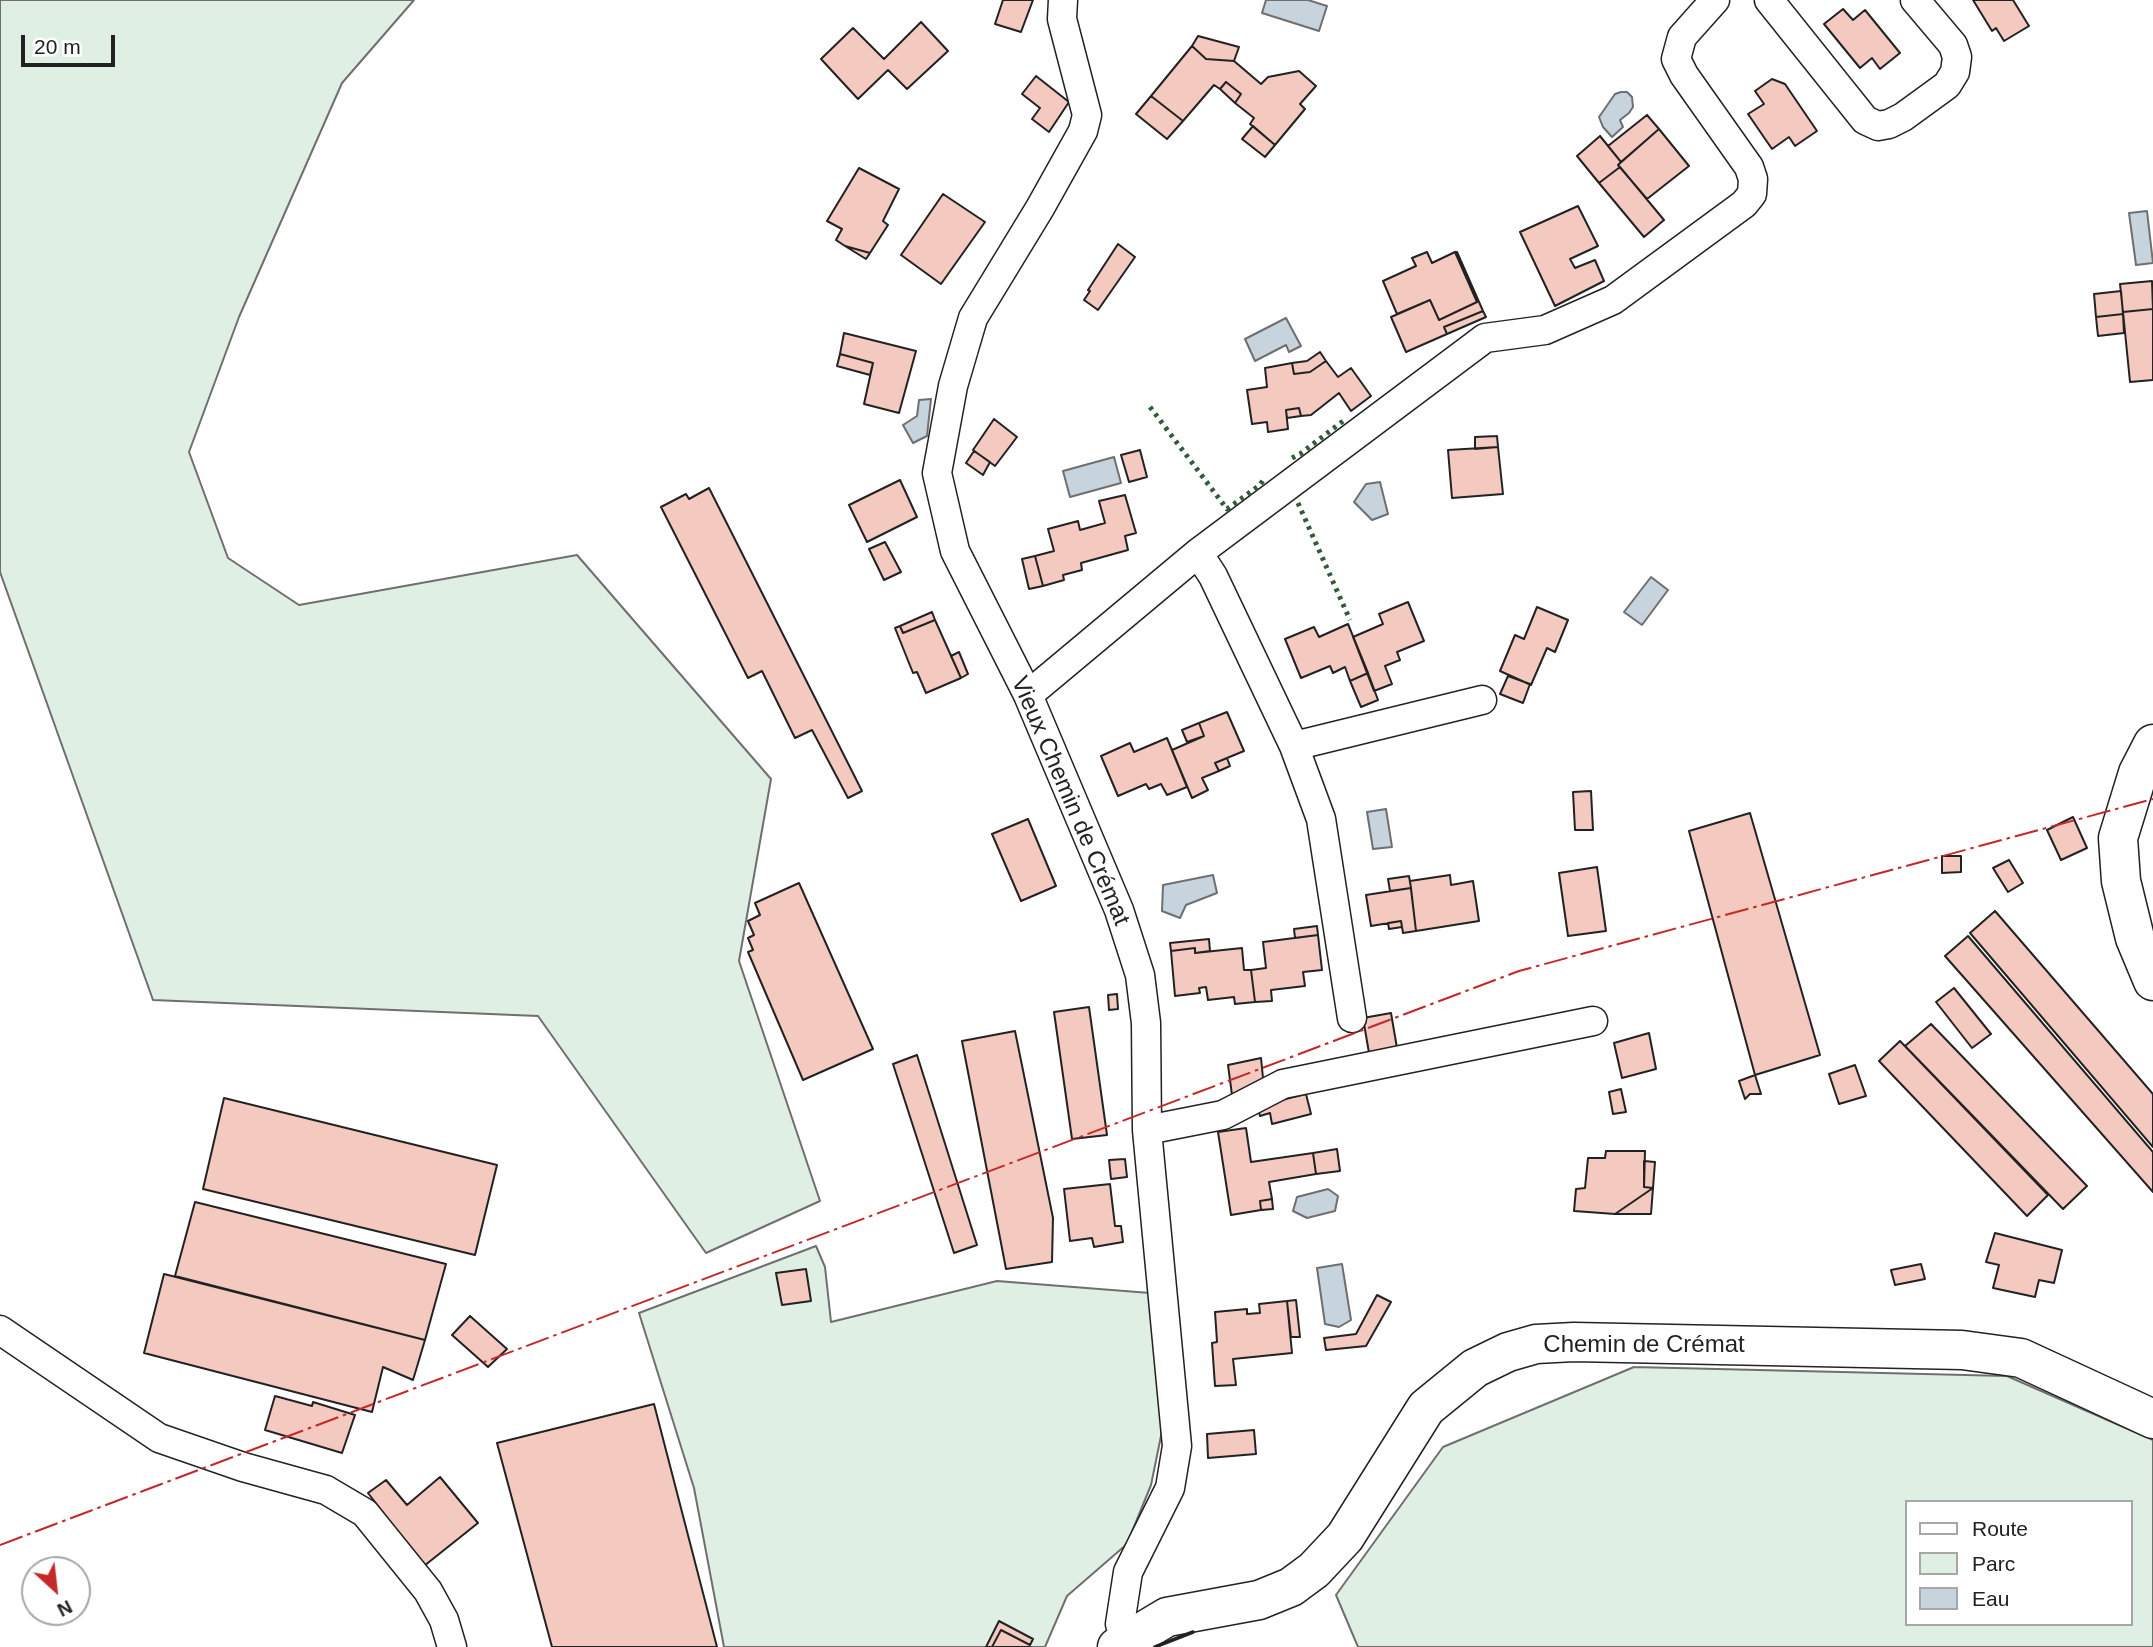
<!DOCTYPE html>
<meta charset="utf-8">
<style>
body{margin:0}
#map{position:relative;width:2153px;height:1647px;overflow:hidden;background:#fff;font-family:Helvetica,sans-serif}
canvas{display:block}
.legend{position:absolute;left:1905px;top:1500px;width:228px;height:126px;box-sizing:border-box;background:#fff;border:2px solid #a7a7a7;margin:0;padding:9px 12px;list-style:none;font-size:21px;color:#222}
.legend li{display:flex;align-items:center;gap:14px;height:35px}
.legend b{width:35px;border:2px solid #a7a7a7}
.north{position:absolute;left:21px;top:1556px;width:70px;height:70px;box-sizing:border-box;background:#fff;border:2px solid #a7a7a7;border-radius:50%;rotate:153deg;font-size:19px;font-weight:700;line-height:28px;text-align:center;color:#222}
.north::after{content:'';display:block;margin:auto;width:24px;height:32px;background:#c62828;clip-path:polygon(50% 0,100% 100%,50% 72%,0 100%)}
.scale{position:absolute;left:21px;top:35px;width:94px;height:32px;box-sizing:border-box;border:4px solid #222;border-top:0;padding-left:9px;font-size:21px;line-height:24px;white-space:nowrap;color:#222;-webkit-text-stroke:5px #fff;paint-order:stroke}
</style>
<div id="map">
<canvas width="2153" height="1647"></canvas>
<ul class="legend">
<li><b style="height:9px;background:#fff"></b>Route</li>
<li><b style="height:19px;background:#e0efe3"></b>Parc</li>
<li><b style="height:19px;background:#c7d3dd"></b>Eau</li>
</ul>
<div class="north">N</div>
<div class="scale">20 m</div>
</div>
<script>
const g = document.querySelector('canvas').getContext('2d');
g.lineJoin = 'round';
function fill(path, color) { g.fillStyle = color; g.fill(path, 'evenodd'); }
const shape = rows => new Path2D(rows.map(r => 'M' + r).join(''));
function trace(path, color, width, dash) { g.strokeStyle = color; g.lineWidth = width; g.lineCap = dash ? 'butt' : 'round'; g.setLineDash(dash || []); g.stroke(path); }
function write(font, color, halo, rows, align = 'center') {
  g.font = font + ' Helvetica,sans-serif'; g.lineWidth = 5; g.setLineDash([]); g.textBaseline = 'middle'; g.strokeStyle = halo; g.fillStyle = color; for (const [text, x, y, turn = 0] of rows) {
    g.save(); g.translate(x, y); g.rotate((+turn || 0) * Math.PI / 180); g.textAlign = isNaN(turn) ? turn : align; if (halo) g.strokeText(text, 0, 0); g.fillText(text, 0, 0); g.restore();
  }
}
const green = shape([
 [0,0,414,0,342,83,239,317,189,452,228,558,299,605,577,555,771,779,739,961,820,1201,706,1253,538,1016,153,1000,0,572,0,0],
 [816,1246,825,1267,831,1322,997,1281,1150,1293,1161,1390,1161,1436,1151,1485,1127,1544,1067,1596,1045,1647,724,1647,694,1488,639,1313,816,1246],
 [1634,1367,2007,1376,2153,1440,2153,1647,1358,1647,1336,1595,1443,1447,1634,1367],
 [1906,1502,2130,1502,2130,1624,1906,1624,1906,1502]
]);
fill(green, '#e0efe3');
trace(green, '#6f6f6f', 2);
const water = shape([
 [1266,0,1308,0,1327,6,1319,31,1262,13,1266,0],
 [1621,92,1627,92,1632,97,1633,107,1629,113,1620,120,1623,127,1612,137,1603,127,1599,117,1615,94,1621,92],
 [2147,211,2153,263,2136,265,2129,213,2147,211],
 [1286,318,1301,346,1289,352,1286,345,1255,361,1245,339,1286,318],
 [931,399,927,436,913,443,903,425,917,416,919,400,931,399],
 [1114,457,1121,483,1070,497,1063,471,1114,457],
 [1380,482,1388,514,1372,520,1354,502,1366,484,1380,482],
 [1651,577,1668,590,1642,625,1624,612,1651,577],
 [1386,809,1392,847,1373,849,1367,812,1386,809],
 [1213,875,1217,893,1186,905,1180,918,1162,911,1163,885,1213,875],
 [1328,1189,1338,1196,1335,1211,1307,1218,1293,1211,1297,1197,1328,1189],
 [1342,1264,1351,1320,1339,1327,1325,1324,1317,1268,1342,1264]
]);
fill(water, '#c7d3dd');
trace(water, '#6f6f6f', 2);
const building = shape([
 [1003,0,1033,0,1021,32,995,24,1003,0],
 [1973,0,2013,0,2029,26,2004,41,1996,28,1992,31,1973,0],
 [1843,9,1853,20,1865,10,1900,53,1880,69,1872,58,1860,68,1824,24,1843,9],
 [921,22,948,51,907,89,888,70,858,99,821,59,853,28,884,59,921,22],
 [1198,36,1239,47,1234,61,1206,59,1192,46,1198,36],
 [1192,46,1206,59,1234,61,1261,84,1268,77,1299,71,1316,86,1300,104,1305,109,1275,145,1250,124,1254,118,1235,103,1241,94,1226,82,1220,89,1214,85,1183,121,1151,96,1192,46],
 [1036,76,1069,102,1049,132,1032,119,1040,108,1022,94,1036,76],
 [1772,79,1785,84,1817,131,1795,146,1789,137,1772,149,1748,114,1764,104,1755,91,1772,79],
 [1226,82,1241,94,1235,103,1220,89,1226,82],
 [1151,96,1183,121,1167,139,1136,114,1151,96],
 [1647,115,1659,129,1621,162,1608,146,1647,115],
 [1253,126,1275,145,1265,157,1242,139,1253,126],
 [1659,129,1689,166,1647,199,1618,165,1659,129],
 [1600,136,1621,162,1618,165,1620,167,1599,183,1577,156,1600,136],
 [1620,167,1664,220,1644,237,1599,183,1620,167],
 [859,168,899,189,883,221,888,225,870,253,845,246,836,240,842,229,827,221,859,168],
 [943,194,985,222,941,284,901,255,943,194],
 [1578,206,1598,246,1570,259,1575,268,1595,260,1604,281,1555,306,1520,232,1578,206],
 [1118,244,1135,257,1098,310,1084,300,1090,291,1088,290,1118,244],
 [845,246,870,253,866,259,845,246],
 [1427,252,1432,263,1455,252,1477,302,1439,320,1430,300,1397,314,1383,281,1416,266,1412,258,1427,252],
 [1455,252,1457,252,1483,311,1444,327,1447,334,1406,352,1391,317,1430,300,1439,320,1477,302,1455,252],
 [2152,281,2153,309,2123,312,2120,284,2152,281],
 [2121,291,2123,314,2096,317,2094,294,2121,291],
 [2153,309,2153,380,2130,382,2123,312,2153,309],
 [1483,311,1486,317,1447,334,1444,327,1483,311],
 [2123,314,2124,333,2098,336,2096,317,2123,314],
 [844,333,916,351,899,413,864,404,873,363,840,354,844,333],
 [1320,352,1326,361,1310,372,1294,374,1292,363,1307,361,1320,352],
 [840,354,873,363,870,375,837,366,840,354],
 [1326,361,1338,377,1351,368,1371,396,1351,411,1339,393,1311,415,1301,416,1299,408,1286,410,1288,429,1268,432,1267,422,1252,424,1247,390,1267,387,1265,368,1292,363,1294,374,1310,372,1326,361],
 [1299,408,1301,416,1287,418,1286,410,1299,408],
 [994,419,1017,437,995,466,973,450,994,419],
 [1497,436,1498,447,1475,449,1475,437,1497,436],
 [1498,447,1503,494,1452,498,1448,450,1498,447],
 [1140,450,1147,477,1129,482,1121,455,1140,450],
 [974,451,990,462,983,475,966,463,974,451],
 [900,480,917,517,867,542,849,505,900,480],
 [709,488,862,791,848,798,812,730,795,738,762,671,748,678,661,507,686,494,689,499,709,488],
 [1125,495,1136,533,1125,536,1128,550,1081,563,1082,570,1063,575,1064,580,1043,586,1035,556,1054,551,1048,529,1078,521,1080,530,1105,523,1099,501,1125,495],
 [885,542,901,572,884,580,869,549,885,542],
 [1035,556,1043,586,1029,589,1022,559,1035,556],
 [1408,602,1424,641,1397,652,1400,660,1385,666,1392,684,1374,691,1353,637,1383,624,1379,614,1408,602],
 [1537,607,1568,620,1555,652,1547,648,1531,685,1500,671,1515,635,1524,639,1537,607],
 [932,612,935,620,903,633,900,626,932,612],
 [935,620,961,678,926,693,917,672,913,673,895,628,900,626,903,633,935,620],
 [1348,624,1368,673,1350,681,1345,667,1333,673,1330,666,1301,678,1285,639,1314,627,1319,637,1348,624],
 [959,652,968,674,961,678,951,656,959,652],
 [1368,673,1378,700,1361,707,1350,681,1368,673],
 [1508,676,1530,684,1523,703,1500,694,1508,676],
 [1227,712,1244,751,1215,763,1219,771,1202,778,1208,790,1192,798,1172,750,1204,736,1199,723,1227,712],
 [1199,723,1204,736,1187,742,1182,730,1199,723],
 [1167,738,1187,787,1167,795,1161,784,1149,789,1146,784,1118,796,1101,756,1130,743,1134,752,1167,738],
 [1227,758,1230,766,1219,771,1215,763,1227,758],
 [1591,791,1593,830,1575,830,1573,792,1591,791],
 [1750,813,1820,1055,1755,1075,1689,831,1750,813],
 [2073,817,2087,848,2061,860,2047,830,2073,817],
 [1028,819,1056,886,1021,901,992,834,1028,819],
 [1942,856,1961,856,1961,872,1942,873,1942,856],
 [2009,860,2023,883,2008,892,1993,868,2009,860],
 [1597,867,1606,931,1568,936,1559,873,1597,867],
 [1450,875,1451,885,1473,881,1479,921,1416,931,1410,881,1450,875],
 [1409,876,1411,888,1390,891,1388,879,1409,876],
 [799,883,873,1049,803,1080,748,952,753,950,748,938,754,935,748,921,760,915,755,903,799,883],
 [1411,888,1416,931,1403,933,1401,921,1371,926,1366,895,1411,888],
 [1995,911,2153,1094,2153,1147,1970,933,1995,911],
 [1401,921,1402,927,1389,929,1388,923,1401,921],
 [1317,926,1318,935,1295,938,1294,929,1317,926],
 [1318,935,1322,970,1303,972,1305,986,1271,990,1272,1001,1255,1002,1251,970,1266,968,1263,942,1318,935],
 [1968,936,2153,1152,2153,1192,1945,956,1968,936],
 [1209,939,1210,951,1195,953,1195,948,1171,951,1170,943,1209,939],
 [1195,948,1195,953,1242,948,1244,970,1251,970,1255,1002,1235,1004,1234,997,1208,1000,1206,987,1199,988,1200,993,1175,996,1171,951,1195,948],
 [1954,988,1991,1034,1972,1048,1936,1002,1954,988],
 [1117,994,1118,1009,1109,1010,1108,995,1117,994],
 [1089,1007,1107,1135,1072,1139,1054,1012,1089,1007],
 [1391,1013,1397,1048,1369,1053,1363,1018,1391,1013],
 [1931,1024,2087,1186,2063,1209,1905,1046,1931,1024],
 [1015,1031,1053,1218,1052,1262,1006,1269,962,1041,1015,1031],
 [1649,1033,1656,1069,1622,1078,1614,1043,1649,1033],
 [1900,1041,2048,1195,2027,1216,1879,1061,1900,1041],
 [917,1055,977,1245,954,1253,893,1064,917,1055],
 [1261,1058,1264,1088,1232,1095,1228,1065,1261,1058],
 [1855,1065,1866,1096,1839,1104,1829,1074,1855,1065],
 [1755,1075,1761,1094,1750,1094,1745,1099,1739,1081,1755,1075],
 [1621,1089,1626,1112,1613,1114,1609,1092,1621,1089],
 [1306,1094,1311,1114,1272,1124,1270,1113,1260,1116,1257,1106,1306,1094],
 [224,1098,497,1165,475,1255,203,1189,224,1098],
 [1246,1128,1251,1162,1313,1153,1316,1174,1269,1182,1272,1199,1260,1201,1261,1210,1231,1215,1218,1132,1246,1128],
 [1337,1149,1340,1171,1316,1174,1313,1153,1337,1149],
 [1606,1151,1645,1151,1644,1187,1653,1188,1615,1214,1574,1211,1576,1189,1585,1188,1588,1158,1605,1158,1606,1151],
 [1125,1159,1127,1177,1111,1179,1109,1160,1125,1159],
 [1644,1161,1655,1162,1653,1188,1644,1187,1644,1161],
 [1110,1184,1115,1226,1121,1226,1123,1242,1094,1247,1092,1238,1070,1241,1064,1189,1110,1184],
 [1653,1188,1651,1214,1615,1214,1653,1188],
 [1272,1199,1273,1209,1261,1210,1260,1201,1272,1199],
 [195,1202,446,1264,425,1340,175,1276,195,1202],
 [1995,1233,2062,1250,2054,1283,2039,1280,2035,1297,1993,1288,1999,1265,1986,1262,1995,1233],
 [1921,1264,1925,1279,1895,1285,1891,1270,1921,1264],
 [806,1269,811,1301,782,1305,776,1273,806,1269],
 [164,1274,425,1340,413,1380,383,1367,372,1412,144,1353,164,1274],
 [1377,1295,1391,1302,1366,1346,1326,1350,1324,1338,1356,1334,1377,1295],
 [1296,1300,1300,1337,1291,1337,1287,1301,1296,1300],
 [1287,1301,1292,1353,1233,1359,1236,1385,1215,1386,1212,1343,1217,1342,1215,1312,1247,1309,1247,1314,1260,1313,1259,1304,1287,1301],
 [470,1316,507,1349,488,1367,452,1335,470,1316],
 [275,1396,312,1406,313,1402,355,1415,342,1453,265,1430,275,1396],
 [654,1404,717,1647,552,1647,497,1443,654,1404],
 [1254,1430,1256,1454,1208,1458,1207,1434,1254,1430],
 [440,1477,478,1523,424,1566,368,1493,386,1480,407,1505,440,1477],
 [999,1621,1033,1639,1030,1645,1001,1630,992,1647,986,1647,999,1621],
 [1001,1630,1030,1645,1029,1647,992,1647,1001,1630]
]);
fill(building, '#f3c9c0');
trace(building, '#222', 2);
const street = shape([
 [1063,0,1062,19,1087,115,1083,131,1040,208,973,318,953,386,937,473,955,551,1028,695,1119,910,1140,975,1146,1023,1147,1130,1177,1446,1170,1488,1128,1572,1120,1624,1125,1640],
 [1769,0,1865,120,1878,126,1889,124,1903,117,1947,85,1955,72,1957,57,1953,45,1915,0],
 [1198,553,1213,576,1294,746,1321,819,1352,1018],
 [1028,695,1198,553,1485,338,1545,330,1613,300,1744,204,1752,194,1753,179,1749,167,1684,75,1676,59,1682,37,1715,0],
 [1294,746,1482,700],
 [1147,1130,1223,1115,1283,1084,1593,1021],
 [0,1330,159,1438,243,1467,326,1490,365,1513,428,1591,444,1620,452,1647]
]);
const secondary = shape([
 [2153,744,2138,773,2118,838,2121,881,2135,938,2153,981],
 [1117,1647,1167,1617,1259,1600,1291,1587,1314,1570,1345,1537,1426,1408,1475,1368,1508,1352,1536,1344,1574,1342,1962,1350,2021,1358,2153,1419]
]);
trace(street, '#222', 31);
trace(secondary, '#222', 41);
trace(street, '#fff', 28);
trace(secondary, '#fff', 38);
trace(shape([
 [1150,407,1227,509,1260,485,1265,477],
 [1292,458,1300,454,1347,418],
 [1298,503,1350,620]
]), '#2f5e38', 5, [3.5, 5]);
trace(shape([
 [1155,1647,1193,1632]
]), '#222', 3.5);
trace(shape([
 [0,1545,1519,971,2153,799]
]), '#c62828', 2, [24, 5, 3.5, 5]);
write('24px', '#222', '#fff', [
 ["Vieux Chemin de Crémat",1070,801,67],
 ["Chemin de Crémat",1644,1345]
]);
</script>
